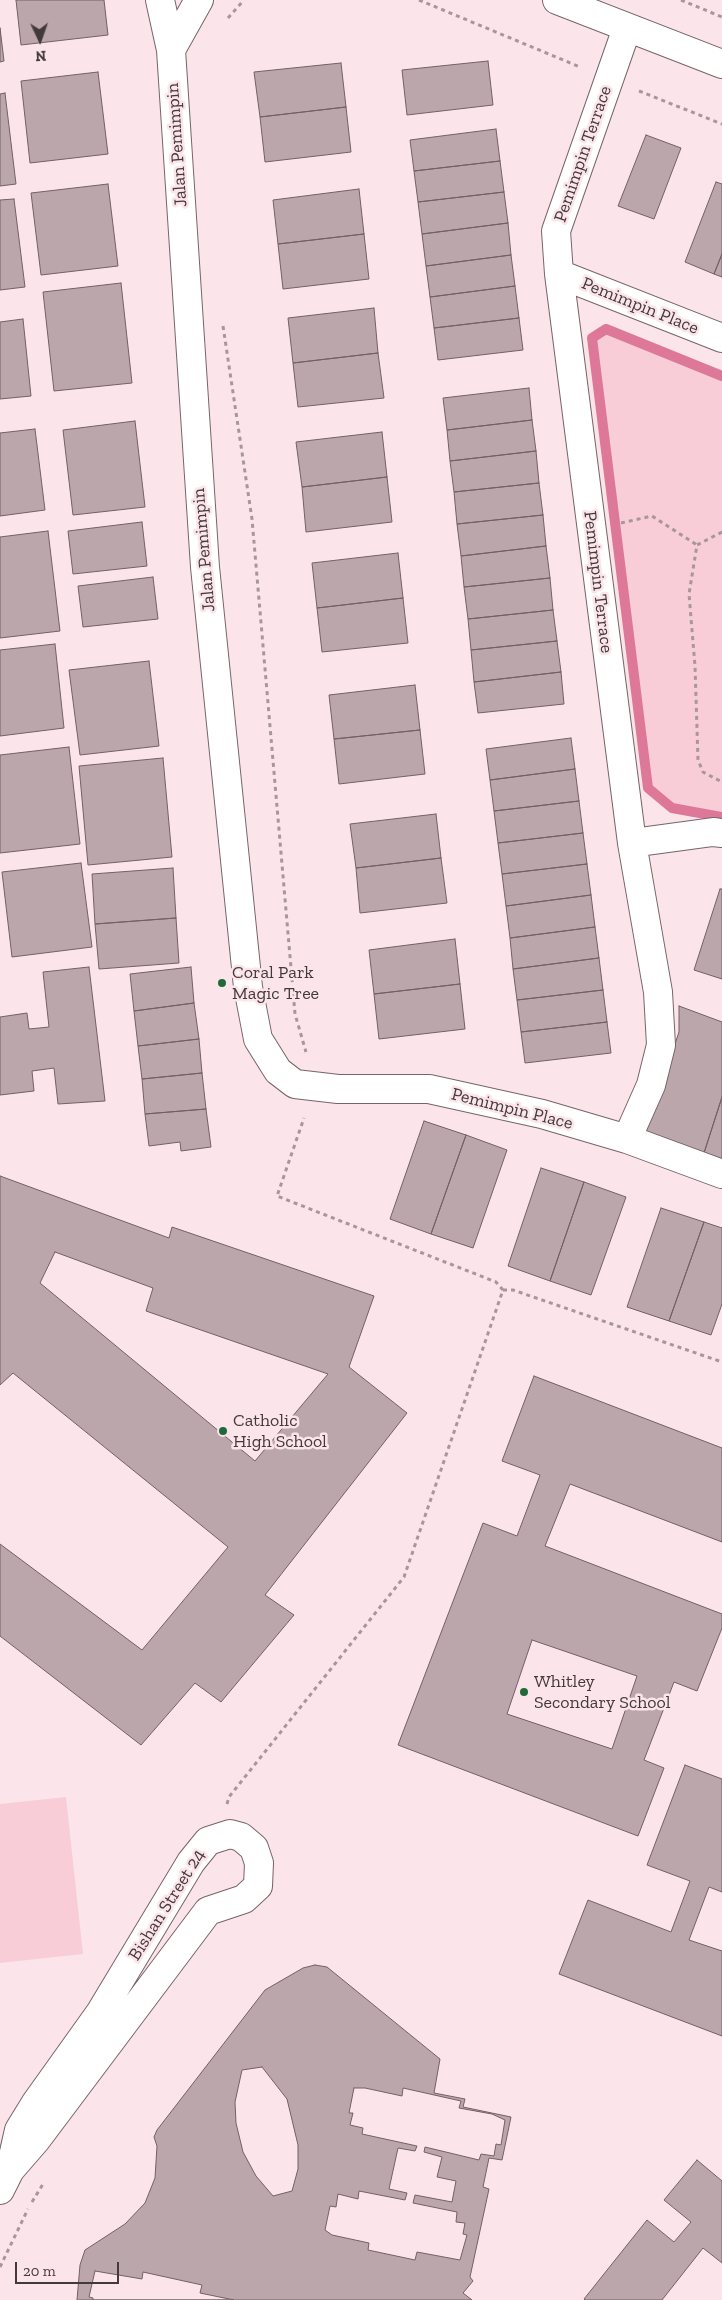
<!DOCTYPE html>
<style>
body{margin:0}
#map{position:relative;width:722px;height:2300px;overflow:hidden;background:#fbe5ea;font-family:"Zilla Slab",serif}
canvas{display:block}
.north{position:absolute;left:15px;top:15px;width:50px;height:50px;-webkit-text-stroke:4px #fbe5ea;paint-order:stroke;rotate:177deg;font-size:14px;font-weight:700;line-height:20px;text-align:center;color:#42393c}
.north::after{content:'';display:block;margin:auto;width:18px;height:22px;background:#42393c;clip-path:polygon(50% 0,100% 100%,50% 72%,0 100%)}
.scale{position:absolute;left:15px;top:2262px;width:104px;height:22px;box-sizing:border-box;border:2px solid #42393c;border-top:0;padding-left:6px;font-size:15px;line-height:18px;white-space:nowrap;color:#42393c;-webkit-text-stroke:4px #fbe5ea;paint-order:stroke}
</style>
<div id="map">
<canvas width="722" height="2300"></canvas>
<div class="north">N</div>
<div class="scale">20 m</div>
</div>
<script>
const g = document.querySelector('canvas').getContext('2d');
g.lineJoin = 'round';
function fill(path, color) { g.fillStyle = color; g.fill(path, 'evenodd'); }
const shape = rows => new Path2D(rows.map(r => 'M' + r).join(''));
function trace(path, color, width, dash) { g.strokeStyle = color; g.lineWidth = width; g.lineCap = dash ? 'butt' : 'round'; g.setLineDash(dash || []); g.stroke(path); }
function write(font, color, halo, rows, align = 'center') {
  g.font = font + ' "Zilla Slab",serif'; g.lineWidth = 5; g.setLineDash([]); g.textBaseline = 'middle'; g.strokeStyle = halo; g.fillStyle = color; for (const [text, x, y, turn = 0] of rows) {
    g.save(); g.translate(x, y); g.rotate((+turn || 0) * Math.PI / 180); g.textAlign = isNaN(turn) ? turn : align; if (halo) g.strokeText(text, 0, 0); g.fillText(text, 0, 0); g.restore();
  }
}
fill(shape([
 [606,329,722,376,722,817,672,808,648,788,592,338],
 [66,1797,83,1954,0,1963,0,1804]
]), '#f9cdd8');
trace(shape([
 [722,376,606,329,592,338,648,788,672,808,722,817]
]), '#dd7898', 10);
const building = shape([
 [16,0,104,0,108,35,21,45,16,0],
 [0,28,4,61,0,62,0,28],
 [488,61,493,105,407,115,402,70,488,61],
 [341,63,346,107,260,117,254,72,341,63],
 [98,72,108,154,30,163,21,81,98,72],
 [5,93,16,184,0,186,0,94,5,93],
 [346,107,351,152,265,162,260,117,346,107],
 [496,129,500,161,414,171,410,140,496,129],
 [646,135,681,148,654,219,618,206,646,135],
 [500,161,504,192,418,202,414,171,500,161],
 [716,182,722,184,722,254,714,274,685,262,716,182],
 [108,184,118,266,41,275,31,193,108,184],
 [359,189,364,234,278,244,273,200,359,189],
 [504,192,508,223,422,234,418,202,504,192],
 [14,199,25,287,0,290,0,200,14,199],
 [508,223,511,255,426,266,422,234,508,223],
 [364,234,369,279,283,289,278,244,364,234],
 [722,254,722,277,714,274,722,254],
 [511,255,515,286,430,297,426,266,511,255],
 [121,283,132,383,54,391,43,292,121,283],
 [515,286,519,318,434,328,430,297,515,286],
 [374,308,378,353,293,363,288,318,374,308],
 [519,318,523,350,438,360,434,328,519,318],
 [23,319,31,396,0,399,0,322,23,319],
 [378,353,384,398,298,407,293,363,378,353],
 [529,388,532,420,447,430,443,398,529,388],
 [532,420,536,451,450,461,447,430,532,420],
 [135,421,145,507,73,515,63,430,135,421],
 [35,429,45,510,0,516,0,433,35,429],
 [382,432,387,477,302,487,296,442,382,432],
 [536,451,539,483,454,492,450,461,536,451],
 [387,477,392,522,306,532,302,487,387,477],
 [539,483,543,515,457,524,454,492,539,483],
 [543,515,546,546,461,556,457,524,543,515],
 [142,522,147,566,73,574,68,531,142,522],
 [48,531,60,631,0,638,0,537,48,531],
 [546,546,550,578,464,587,461,556,546,546],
 [398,553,403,598,317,608,312,563,398,553],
 [153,577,158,619,83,627,78,586,153,577],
 [550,578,553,610,468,619,464,587,550,578],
 [403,598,408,643,322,652,317,608,403,598],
 [553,610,557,641,471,650,468,619,553,610],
 [557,641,561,672,474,682,471,650,557,641],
 [55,644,64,728,0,736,0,650,55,644],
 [149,661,159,746,80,755,69,670,149,661],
 [561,672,564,704,478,713,474,682,561,672],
 [415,685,420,730,334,739,329,695,415,685],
 [420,730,425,774,339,784,334,739,420,730],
 [571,738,575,769,490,780,486,749,571,738],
 [69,747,80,844,0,853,0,755,69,747],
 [163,758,172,857,88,865,79,766,163,758],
 [575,769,579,801,494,811,490,780,575,769],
 [579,801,583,833,498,843,494,811,579,801],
 [436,814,441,858,356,868,350,824,436,814],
 [583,833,587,864,502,874,498,843,583,833],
 [441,858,447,903,360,913,356,868,441,858],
 [81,863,92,947,12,957,2,872,81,863],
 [587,864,591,895,506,906,502,874,587,864],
 [173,868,176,918,95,924,92,874,173,868],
 [720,889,722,889,722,979,694,970,720,889],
 [591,895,595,927,510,938,506,906,591,895],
 [176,918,179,963,99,969,95,924,176,918],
 [595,927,599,958,513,969,510,938,595,927],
 [455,939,460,984,374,994,369,950,455,939],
 [599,958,603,990,517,1000,513,969,599,958],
 [89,967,105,1101,58,1104,54,1068,32,1071,34,1091,0,1095,0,1017,27,1013,29,1029,49,1027,43,972,89,967],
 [191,967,194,1003,134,1011,130,974,191,967],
 [460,984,465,1029,379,1039,374,994,460,984],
 [603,990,607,1022,521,1032,517,1000,603,990],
 [194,1003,199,1039,138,1046,134,1011,194,1003],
 [679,1006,722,1022,722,1097,704,1153,646,1131,679,1032,679,1006],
 [607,1022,611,1053,525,1063,521,1032,607,1022],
 [199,1039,202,1073,142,1079,138,1046,199,1039],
 [202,1073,206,1109,145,1114,142,1079,202,1073],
 [722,1097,722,1159,704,1153,722,1097],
 [206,1109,211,1147,181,1151,180,1142,149,1146,145,1114,206,1109],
 [424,1121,466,1135,431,1234,390,1219,424,1121],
 [466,1135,507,1150,473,1248,431,1234,466,1135],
 [541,1168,584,1182,550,1281,508,1266,541,1168],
 [0,1176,169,1238,172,1227,374,1296,349,1367,407,1413,265,1595,294,1615,221,1702,195,1683,141,1745,0,1636,0,1544,142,1650,228,1547,13,1373,0,1385,0,1176],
 [55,1252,153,1288,146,1311,328,1374,255,1461,40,1283,55,1252],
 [584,1182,626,1197,591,1295,550,1281,584,1182],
 [661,1208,704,1222,669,1321,627,1307,661,1208],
 [704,1222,722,1228,722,1304,711,1335,669,1321,704,1222],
 [534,1376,722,1448,722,1542,570,1484,545,1546,722,1614,722,1628,697,1691,674,1682,644,1760,664,1768,638,1836,398,1745,483,1523,517,1536,540,1475,502,1461,534,1376],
 [532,1640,637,1676,612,1749,507,1714,532,1640],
 [685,1765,722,1779,722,1892,709,1887,689,1940,722,1951,722,2036,559,1974,588,1900,671,1932,690,1881,647,1865,685,1765],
 [315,1965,327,1967,440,2059,434,2093,465,2099,463,2107,511,2117,502,2160,489,2158,483,2187,489,2189,470,2277,473,2281,463,2293,472,2300,77,2300,80,2265,85,2250,125,2224,145,2203,155,2178,157,2146,154,2137,157,2130,265,1990,303,1968,315,1965],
 [262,2067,287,2099,298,2145,298,2169,292,2191,273,2196,256,2176,243,2152,236,2123,235,2102,242,2070,262,2067],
 [354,2088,365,2088,402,2096,403,2088,461,2101,459,2108,492,2114,505,2120,501,2145,496,2144,494,2156,481,2154,479,2160,425,2147,424,2152,442,2157,437,2177,456,2181,452,2202,415,2195,413,2203,457,2212,456,2222,465,2223,463,2234,467,2235,460,2260,417,2252,415,2260,368,2250,369,2243,332,2235,325,2230,330,2206,336,2207,338,2194,358,2199,359,2191,405,2200,407,2193,389,2189,398,2148,415,2151,417,2146,362,2134,363,2128,350,2125,353,2113,349,2113,354,2088],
 [697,2160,722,2181,722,2263,703,2248,662,2300,585,2300,584,2299,647,2220,674,2242,691,2222,664,2200,697,2160],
 [95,2271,142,2279,143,2272,202,2285,200,2293,234,2300,93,2300,93,2298,89,2297,95,2271]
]);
fill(building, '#bba6ab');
trace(building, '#736065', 1);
const street = shape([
 [160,0,171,50,205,567,248,987,258,1039,278,1071,295,1084,338,1089,429,1089,542,1114,627,1139,722,1174],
 [557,0,722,64],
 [627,28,556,231,559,274,632,843,658,992,661,1045,651,1085,627,1139],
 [171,50,199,0],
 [559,274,722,338],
 [632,843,713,832,722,833],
 [0,2190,10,2170,19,2130,35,2104,100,2013,191,1862,208,1841,230,1834,241,1837,254,1848,259,1863,258,1886,244,1899,208,1911,36,2140,10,2170]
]);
trace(street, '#776469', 30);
trace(shape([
 [419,0,580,67],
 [681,0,722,17],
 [228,18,244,0],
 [639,91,722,124],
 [223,326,252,519,295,1014,306,1052],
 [621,523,652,516,697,545],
 [722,532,697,545,689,594,695,666,698,760,703,772,722,782],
 [503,1290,513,1290,722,1362],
 [227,1804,229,1797,404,1577,503,1290,496,1282,277,1196,304,1118],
 [32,2202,43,2184],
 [0,2267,28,2209]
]), '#a7979b', 3, [4, 4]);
trace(street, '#fff', 28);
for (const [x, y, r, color] of [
 [222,983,5,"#1f6a38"],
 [223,1431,5,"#1f6a38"],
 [524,1692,5,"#1f6a38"]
]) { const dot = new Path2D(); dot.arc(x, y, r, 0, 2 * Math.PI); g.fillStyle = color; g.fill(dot); trace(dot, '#fbe5ea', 2); }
write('18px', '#42393c', '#fbe5ea', [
 ["Jalan Pemimpin",177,145,-94],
 ["Pemimpin Terrace",583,154,-71],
 ["Pemimpin Place",640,306,22],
 ["Jalan Pemimpin",204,550,-95],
 ["Pemimpin Terrace",598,582,83],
 ["Pemimpin Place",512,1109,14],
 ["Bishan Street 24",167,1905,-58]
]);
write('18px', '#42393c', '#fbe5ea', [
 ["Coral Park",232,973],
 ["Magic Tree",232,994],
 ["Catholic",233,1421],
 ["High School",233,1442],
 ["Whitley",534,1682],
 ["Secondary School",534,1703]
], 'left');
</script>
